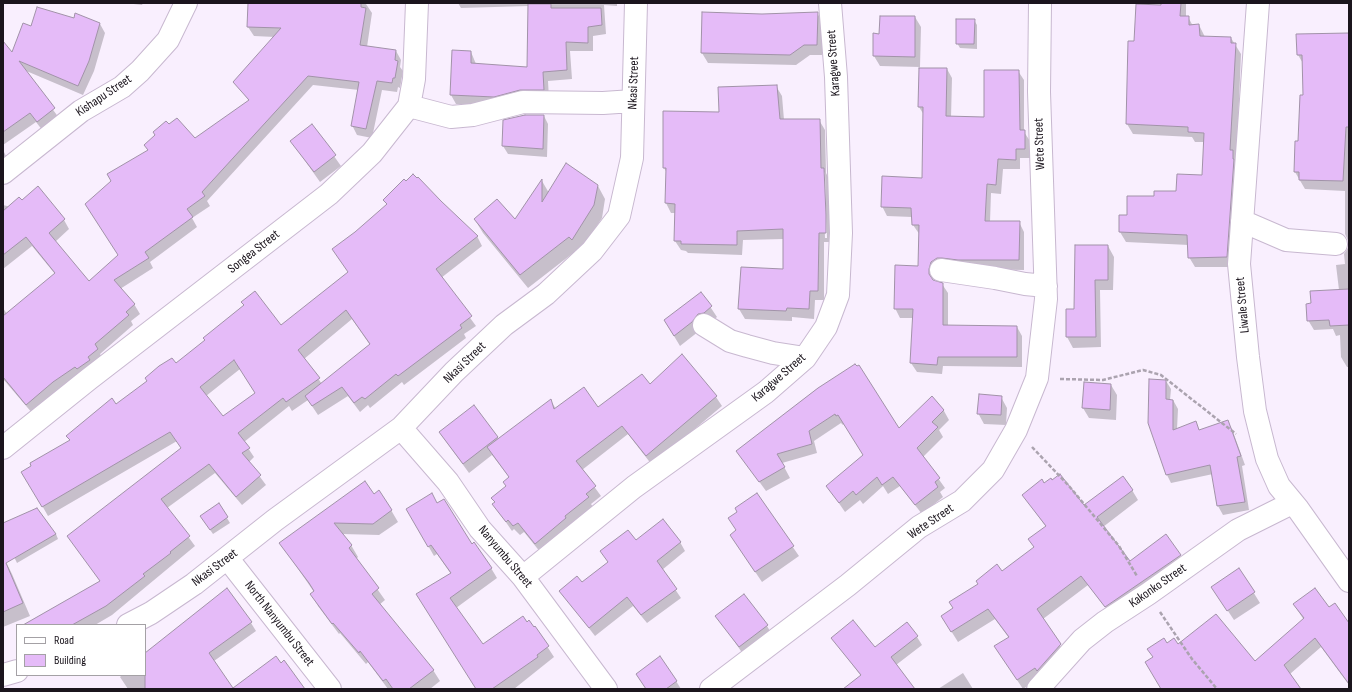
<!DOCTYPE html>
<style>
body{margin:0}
#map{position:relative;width:1352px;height:692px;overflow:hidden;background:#f9effe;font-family:"Sofia Sans Condensed",sans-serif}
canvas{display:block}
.frame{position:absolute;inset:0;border:4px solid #1b151d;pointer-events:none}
.legend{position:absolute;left:16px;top:624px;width:130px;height:52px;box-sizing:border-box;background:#fff;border:1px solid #a4a1a5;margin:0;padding:5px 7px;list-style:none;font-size:12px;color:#1b151d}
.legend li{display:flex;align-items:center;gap:8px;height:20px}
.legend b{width:20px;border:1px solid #a4a1a5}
</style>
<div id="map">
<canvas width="1352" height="692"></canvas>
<div class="frame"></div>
<ul class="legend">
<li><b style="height:5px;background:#fff"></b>Road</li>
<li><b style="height:11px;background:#e5bbf8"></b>Building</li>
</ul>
</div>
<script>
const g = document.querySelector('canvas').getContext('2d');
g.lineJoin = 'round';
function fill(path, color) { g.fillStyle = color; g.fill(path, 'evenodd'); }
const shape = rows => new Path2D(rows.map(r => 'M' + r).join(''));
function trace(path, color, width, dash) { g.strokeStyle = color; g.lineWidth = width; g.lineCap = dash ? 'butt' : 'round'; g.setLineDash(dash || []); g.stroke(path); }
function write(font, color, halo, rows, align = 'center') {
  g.font = font + ' "Sofia Sans Condensed",sans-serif'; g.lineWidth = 4; g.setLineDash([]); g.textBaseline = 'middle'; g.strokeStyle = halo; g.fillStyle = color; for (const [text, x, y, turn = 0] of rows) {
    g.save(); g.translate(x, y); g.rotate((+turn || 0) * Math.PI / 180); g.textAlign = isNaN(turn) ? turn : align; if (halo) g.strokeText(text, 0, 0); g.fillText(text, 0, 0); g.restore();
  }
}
fill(shape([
 [125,3,143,3,142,5],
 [249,3,366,4,372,13,367,47,396,51,401,60,400,67,403,71,400,88,398,87,397,92,382,90,372,138,357,135,352,125,359,90,313,85,207,201,210,206,192,218,197,227,150,262,153,268,120,289,134,304,140,314,131,321,133,325,100,354,103,359,33,414,3,379,3,308,7,314,55,274,32,246,3,269,3,205,64,220,69,229,55,242,89,283,119,256,86,205,148,151,145,145,195,140,249,101,235,82,275,37,254,36,248,27],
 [458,3,617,3,617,6,604,5,606,34,593,36,593,51,570,51,572,79,548,81,549,99,499,106,456,104,451,95,471,52,476,64,528,68,529,6,461,8],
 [1162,3,1186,3,1186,17,1188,17,1193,26,1199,25,1205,37,1231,38,1241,54,1232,267,1195,267,1189,257,1189,245,1126,242,1120,232,1120,216,1128,216,1155,197,1177,192,1203,176,1204,142,1195,142,1192,137,1133,134,1127,124,1135,42,1162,6],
 [817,13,823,23,822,55,810,55,796,65,708,63,702,53,762,15],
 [915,17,921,27,920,67,880,66,874,56,880,35],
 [74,19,100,24,105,33,94,71,83,95,24,70,59,118,43,131,36,122,3,145,3,57,12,55,31,27],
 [974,20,977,25,977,49,960,48,957,43],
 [1349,34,1349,243,1345,234,1345,191,1305,189,1295,172,1304,96,1304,65,1298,55],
 [947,69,952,78,951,118,985,118,1018,71,1024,80,1024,132,1030,141,1030,158,1020,158,1020,169,1003,169,1001,194,991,193,990,222,1019,222,1024,232,1024,270,964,269,937,271,933,279,934,281,942,284,948,293,948,326,1017,327,1022,336,1022,367,943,366,942,374,917,372,911,363,914,318,900,318,895,308,919,267,920,235,913,225,912,217,887,216,882,206,923,179,924,115,919,107],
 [776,86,782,96,784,120,819,120,825,130,826,173,829,179,831,242,824,242,824,300,815,300,814,319,792,317,792,321,745,319,739,309,784,270,784,239,743,240,742,255,688,253,686,251,681,250,675,241,676,213,671,213,666,203,667,173,664,168,664,112,720,113],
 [823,171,825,173,827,238,825,238],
 [544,116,548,124,547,157,508,154,503,146],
 [312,125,341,166,320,182,291,141],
 [3,150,6,156,3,161],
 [542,181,549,193,598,186,605,199,602,218,580,252,577,250,528,288,483,233,475,220,515,221],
 [384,200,440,202,477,236,482,246,441,278,476,326,464,334,466,338,404,385,402,382,370,408,368,405,360,412,348,396,318,415,308,400,292,411,289,406,244,442,254,457,249,462,266,485,242,505,215,473,167,508,195,546,112,615,95,625,32,625,101,582,68,536,182,449,177,441,48,516,23,472,71,441,68,436,176,365,206,341,244,306,242,302,281,327,349,273,333,249,356,233,387,205],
 [352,319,370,345,322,384,304,359],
 [240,369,255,393,223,418,206,396],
 [1108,246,1114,257,1113,290,1100,290,1101,347,1073,348,1067,337,1067,310,1075,310],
 [1349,246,1349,373,1349,367,1347,367,1341,357,1340,335,1336,336,1333,329,1314,330,1308,320,1339,290,1336,265,1345,264,1344,254],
 [701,293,717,317,680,346,665,321],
 [682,355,716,397,722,406,652,465,628,434,582,470,601,496,591,504,593,507,541,553,524,532,520,535,514,529,512,531,494,505,496,503,493,498,507,487,510,478,492,455,469,473,440,433,497,437,499,440,551,401,556,409,598,408,650,386],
 [1166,381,1171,389,1170,400,1173,400,1178,409,1177,429,1195,423,1200,431,1227,421,1232,429,1245,465,1242,466,1249,510,1223,515,1218,506,1213,474,1171,483,1167,475],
 [1111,385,1117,395,1116,420,1089,418,1083,408],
 [818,388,899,429,932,398,944,411,949,420,939,430,943,437,923,457,945,488,940,492,943,497,922,514,900,486,888,494,883,486,863,504,860,500,845,512,827,486,864,456,844,424,843,425,841,423,814,441,817,453,782,463,790,478,766,491,737,451],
 [1001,397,1007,408,1006,425,984,424,978,413],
 [1044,484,1083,506,1132,490,1138,500,1103,527,1130,562,1166,536,1186,565,1112,616,1088,585,1043,619,1066,655,1041,677,1023,689,1001,656,1009,638,995,619,958,642,948,626,1002,572,1035,548,1030,540,1046,527,1023,495],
 [756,494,799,556,762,582,737,545,738,512],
 [374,495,391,510,398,522,379,535,342,534,351,545,358,557,356,559,385,600,379,605,433,670,440,681,430,689,388,689,368,662,366,664,340,633,339,634,318,606,311,594,314,592,281,544],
 [437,504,491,568,497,578,456,608,483,645,527,623,534,628,535,628,554,657,514,689,477,689,423,604,451,574,437,554,434,556,407,509],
 [219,505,230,523,213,534,204,521],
 [3,524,56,534,58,539,17,563,3,534],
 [680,542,685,551,662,570,681,598,647,623,633,606,595,636,560,591,582,584,609,563,602,552],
 [5,560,12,574,30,616,3,627,3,561],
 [1239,569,1260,603,1234,620,1212,587],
 [1294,605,1329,609,1349,626,1349,685,1321,647,1290,674,1300,689,1159,689,1161,688,1154,658,1166,645,1255,662,1304,620],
 [717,616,767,626,773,636,745,657],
 [251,623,256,631,214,661,232,689,128,689,120,677,122,675,145,675,145,656],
 [917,637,922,645,896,665,914,689,845,689,861,676,832,638,875,648],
 [963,673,973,689,938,689],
 [637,674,676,681,681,689,646,689]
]), '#0003');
const building = shape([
 [248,3,361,3,361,7,366,8,360,45,396,50,395,60,398,61,395,78,393,78,392,83,377,81,366,129,351,126,359,82,308,76,202,192,205,196,187,209,193,217,145,252,149,258,114,280,135,304,126,312,129,315,95,344,98,349,88,357,90,360,77,369,75,367,53,382,26,405,3,377,3,316,55,273,26,237,3,255,3,211,19,197,22,200,38,186,65,219,49,233,89,281,118,255,85,204,111,181,107,174,148,150,144,145,155,135,153,132,166,121,169,124,177,118,195,138,249,100,233,82,281,28,247,27,248,3],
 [1161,3,1181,3,1180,16,1189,16,1189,25,1199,24,1200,36,1231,37,1231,43,1236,43,1230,150,1233,150,1233,159,1234,159,1227,257,1188,258,1187,235,1119,232,1119,215,1127,215,1127,196,1154,196,1154,191,1176,191,1177,174,1202,175,1204,133,1188,132,1188,127,1126,124,1128,41,1134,41,1136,4,1161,5,1161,3],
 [528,4,551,4,551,8,601,8,602,25,588,27,588,43,566,42,567,70,543,72,544,90,520,90,494,97,450,95,452,50,471,51,471,63,527,67,528,4],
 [37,7,74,18,75,13,100,23,89,61,78,86,19,61,55,108,37,122,30,113,3,132,3,41,12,52,23,23,31,26,37,7],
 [702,12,762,14,818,12,817,45,804,45,790,55,701,53,702,12],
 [880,16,915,16,915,57,873,56,873,33,879,34,880,16],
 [956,19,975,19,974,44,956,44,956,19],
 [1349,33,1349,127,1346,127,1343,181,1299,180,1299,172,1294,172,1295,141,1298,141,1300,95,1303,95,1302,55,1297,55,1296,34,1349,33],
 [919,68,947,68,946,116,984,117,984,70,1019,70,1020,130,1025,130,1025,149,1016,149,1016,160,998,159,996,185,987,184,985,221,1020,221,1019,260,958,260,942,258,937,258,931,262,929,269,929,274,933,280,943,283,943,325,1017,326,1017,357,938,357,937,365,910,363,913,309,894,309,895,265,918,266,919,225,912,225,911,208,881,207,882,176,922,178,923,107,918,107,919,68],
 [777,85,780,119,820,119,821,168,824,168,826,215,826,233,819,233,818,291,810,291,809,309,787,308,786,311,738,309,741,267,783,269,783,229,737,231,737,245,681,244,681,241,674,241,675,204,665,203,666,168,663,168,663,111,719,112,718,87,777,85],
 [525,115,544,115,543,149,502,146,503,120,525,115],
 [312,124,336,155,314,172,290,141,312,124],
 [566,163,598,185,594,205,572,240,569,237,520,275,474,219,497,199,515,219,542,179,542,202,566,163],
 [413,174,417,178,418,177,441,201,478,236,436,269,472,316,460,325,462,328,398,376,396,374,365,399,362,397,354,403,342,387,312,406,305,396,370,344,346,310,298,350,320,378,286,402,283,398,238,433,250,448,242,453,261,475,236,497,209,464,161,499,190,536,170,552,171,553,143,574,145,576,106,606,72,625,23,625,100,581,67,536,181,448,170,432,42,507,21,472,31,466,30,463,70,440,66,436,112,398,116,404,147,381,145,378,159,366,172,358,176,363,205,340,203,338,244,305,241,302,255,291,281,325,348,272,332,249,355,232,387,204,383,200,404,179,406,181,413,174],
 [234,360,255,393,223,416,200,387,234,360],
 [1075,245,1108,245,1108,280,1095,280,1096,337,1066,337,1066,309,1074,309,1075,245],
 [1349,289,1349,325,1330,326,1329,320,1307,321,1306,304,1311,303,1310,291,1349,289],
 [701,292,712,306,704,313,698,314,692,322,674,336,664,320,701,292],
 [682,354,717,396,646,456,622,426,576,461,596,486,586,494,589,497,565,516,566,518,535,544,518,523,513,526,508,520,506,522,492,504,495,502,491,498,506,486,503,482,509,477,487,447,551,399,554,409,584,387,598,407,642,374,650,384,682,354],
 [855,364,857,366,859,365,899,428,932,396,944,410,932,422,938,427,917,448,940,478,935,482,938,487,915,505,893,477,882,485,877,477,856,495,853,491,839,503,826,486,863,455,838,415,836,416,835,414,809,431,812,444,777,454,785,467,759,482,736,451,818,388,855,364],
 [1149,379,1166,380,1166,399,1173,400,1173,430,1196,421,1199,430,1228,420,1241,456,1237,457,1245,502,1217,506,1210,465,1166,475,1148,423,1149,379],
 [1084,382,1111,384,1110,410,1082,408,1084,382],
 [979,394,1002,396,1001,415,977,414,979,394],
 [474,405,498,437,463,464,439,432,474,405],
 [1060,474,1084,505,1123,476,1133,490,1097,517,1130,561,1166,534,1181,555,1105,607,1081,576,1037,609,1061,644,1037,671,1035,668,1017,680,994,646,1009,637,988,609,951,632,941,616,953,608,949,602,978,584,976,581,997,564,1002,571,1034,547,1028,539,1046,526,1022,495,1042,479,1044,483,1051,478,1052,480,1060,474],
 [365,481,374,494,379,490,392,510,373,524,334,523,352,545,349,548,379,588,372,594,434,670,409,689,393,689,386,679,383,681,360,651,359,653,333,623,332,624,310,594,314,591,309,583,279,543,365,481],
 [432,493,437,503,444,499,472,544,474,542,492,568,450,598,483,644,523,616,527,622,529,620,534,627,535,626,549,646,537,655,538,657,492,689,476,689,416,594,451,573,431,545,428,547,406,509,432,493],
 [757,493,794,546,755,572,730,535,736,530,728,518,737,512,735,508,757,493],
 [219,503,228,517,210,530,200,516,219,503],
 [37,508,56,534,6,563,23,603,3,612,3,523,37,508],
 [663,519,681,542,657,561,677,589,641,615,627,597,589,628,559,591,577,576,582,582,608,562,600,551,628,530,636,540,663,519],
 [1239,568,1255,592,1227,611,1211,587,1239,568],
 [227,588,252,622,209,653,233,688,276,656,281,663,284,660,305,689,145,689,145,653,227,588],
 [1315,588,1329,607,1335,603,1349,623,1349,684,1315,638,1284,665,1301,689,1161,689,1145,662,1153,657,1147,649,1164,638,1167,643,1174,638,1178,644,1216,614,1255,661,1304,618,1293,604,1315,588],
 [744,594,768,625,739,647,715,616,744,594],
 [853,620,875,647,907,622,918,636,891,657,915,689,843,689,861,675,831,638,853,620],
 [660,656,677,681,666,689,646,689,636,674,660,656]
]);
fill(building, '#e5bbf8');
trace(building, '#a192a8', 1);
const street = shape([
 [1258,3,1239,264,1248,357,1255,411,1267,459,1279,486,1298,509,1349,581],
 [409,106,451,117,473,115,523,102,603,103,633,101],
 [3,173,81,111,122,87,140,71,168,40,186,3],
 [1242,221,1286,240,1336,244],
 [941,270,995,278,1025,284,1046,286],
 [704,325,730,341,747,346,773,353,805,358],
 [401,428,448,482,480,529,523,577,606,689],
 [3,448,89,379,329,194,372,153,409,106,414,79,417,3],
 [228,559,330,689],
 [523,577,634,487,766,392,805,358,826,327,838,295,841,233,836,77,830,3],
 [128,625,151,613,194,584,275,520,401,428,454,372,504,325,546,294,592,251,619,216,632,158,636,3],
 [3,675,17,671],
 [711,689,848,585,919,527,962,501,993,470,1016,430,1037,378,1046,299,1039,92,1040,3],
 [1038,689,1082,640,1105,622,1148,594,1238,530,1292,503]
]);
trace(street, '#c8b8d0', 24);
trace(shape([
 [1060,379,1103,380,1143,370,1161,375,1236,434],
 [1032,447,1069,486,1119,546,1137,576],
 [1160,612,1192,659,1217,689]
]), '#aba3af', 2.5, [4, 2]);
trace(street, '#fff', 22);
write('13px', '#1b151d', '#fff', [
 ["Karagwe Street",834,63,-94],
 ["Nkasi Street",634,83,-88],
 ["Kishapu Street",104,96,-34],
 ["Wete Street",1040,144,-92],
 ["Songea Street",254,252,-38],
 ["Liwale Street",1243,305,-95],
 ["Nkasi Street",465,363,-44],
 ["Karagwe Street",779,378,-41],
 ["Wete Street",931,522,-34],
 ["Nanyumbu Street",505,557,50],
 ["Nkasi Street",215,568,-37],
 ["Kakonko Street",1158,586,-35],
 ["North Nanyumbu Street",279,624,52]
]);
</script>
